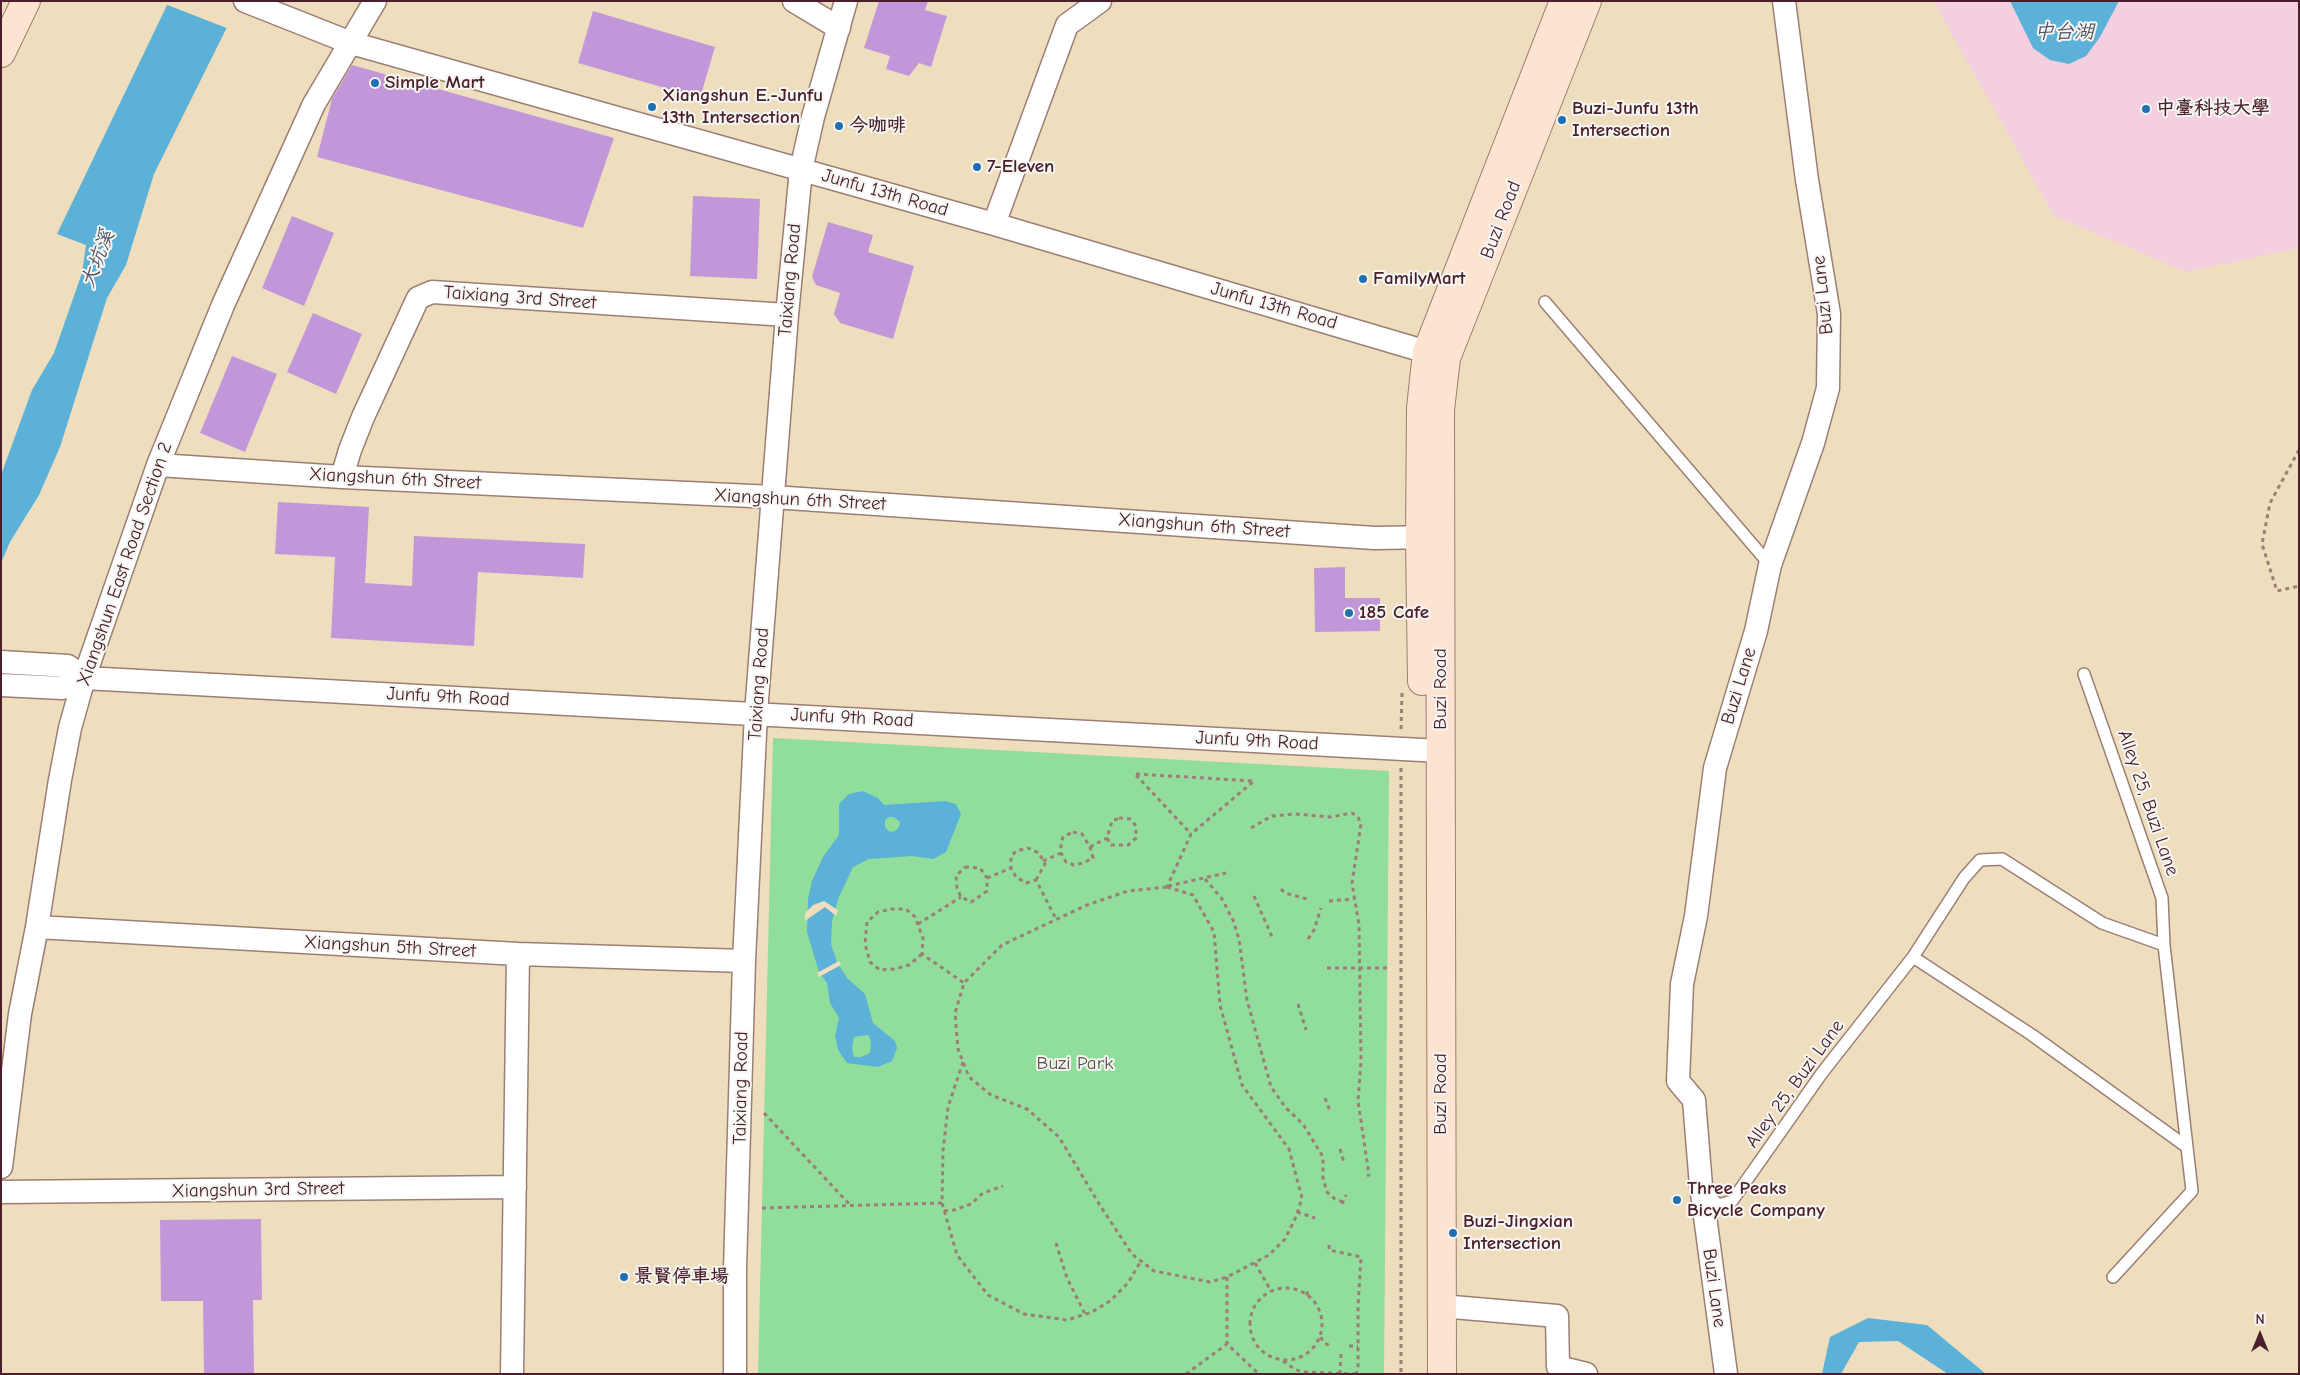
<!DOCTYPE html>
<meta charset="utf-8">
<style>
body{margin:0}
#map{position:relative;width:2300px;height:1375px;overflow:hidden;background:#eedebe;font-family:"Comic Neue",sans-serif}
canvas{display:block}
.frame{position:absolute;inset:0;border:2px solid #4a1f2b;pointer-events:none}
.north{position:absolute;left:2235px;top:1310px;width:50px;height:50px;-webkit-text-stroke:4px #f6f6f2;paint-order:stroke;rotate:0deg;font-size:14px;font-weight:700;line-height:20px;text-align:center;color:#4a1f2b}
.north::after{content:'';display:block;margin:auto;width:18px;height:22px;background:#4a1f2b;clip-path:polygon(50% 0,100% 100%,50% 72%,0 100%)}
</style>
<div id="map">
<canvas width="2300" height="1375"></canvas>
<div class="frame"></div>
<div class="north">N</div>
</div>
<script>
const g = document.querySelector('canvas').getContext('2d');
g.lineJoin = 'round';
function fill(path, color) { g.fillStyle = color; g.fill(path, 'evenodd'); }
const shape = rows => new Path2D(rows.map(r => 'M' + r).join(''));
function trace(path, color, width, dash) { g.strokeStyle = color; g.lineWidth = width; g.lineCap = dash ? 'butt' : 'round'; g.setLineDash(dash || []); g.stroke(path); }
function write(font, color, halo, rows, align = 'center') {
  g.font = font + ' "Comic Neue","LXGW WenKai TC",sans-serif'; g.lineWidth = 4; g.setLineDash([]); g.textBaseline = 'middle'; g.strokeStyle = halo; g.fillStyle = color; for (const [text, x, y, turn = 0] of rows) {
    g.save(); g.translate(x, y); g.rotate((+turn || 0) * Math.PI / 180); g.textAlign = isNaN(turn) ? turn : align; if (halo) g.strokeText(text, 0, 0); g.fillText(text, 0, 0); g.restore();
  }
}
fill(shape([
 [1933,1,2299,1,2299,248,2186,272,2054,216]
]), '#f3cfdf');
fill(shape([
 [773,738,1389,771,1384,1374,758,1374]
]), '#91de9c');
fill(shape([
 [169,1,240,1,154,174,126,265,107,298,60,447,39,495,10,542,1,563,1,475,32,390,54,353,82,273,86,245,57,234],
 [2010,1,2119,1,2100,37,2086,56,2069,64,2050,60,2033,48],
 [863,791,878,798,884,805,945,801,956,804,961,814,946,852,933,859,912,856,869,859,853,867,838,899,832,922,831,944,837,962,847,978,865,994,873,1023,895,1041,897,1048,892,1061,878,1067,847,1063,838,1050,835,1036,839,1018,830,1003,827,983,819,972,807,932,808,899,812,881,823,857,839,835,839,804,849,794],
 [889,817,894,817,900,822,899,827,895,831,890,832,885,827,885,820],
 [868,1035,871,1041,870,1053,861,1057,854,1057,852,1049,854,1037],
 [1868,1318,1927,1325,1986,1374,1948,1374,1898,1341,1859,1342,1841,1374,1822,1374,1830,1337]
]), '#5bb1d7');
fill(shape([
 [167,1,243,1,229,29,165,4],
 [824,901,838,910,836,916,825,907,805,921,805,913,813,905],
 [839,961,841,965,819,977,817,973]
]), '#eedebe');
fill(shape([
 [879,1,928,1,925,10,947,16,931,67,919,63,909,76,886,69,890,56,864,48],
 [593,11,715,47,700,98,578,63],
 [352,65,614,138,583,228,317,157,332,99],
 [693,196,760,199,757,279,690,276],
 [292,216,334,233,304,306,262,288],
 [828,222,873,235,868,252,914,266,893,339,840,323,834,314,840,293,816,285,812,277],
 [313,313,362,334,336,394,287,372],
 [232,356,277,374,245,452,200,433],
 [278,502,369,507,365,583,412,586,414,536,585,544,583,578,478,572,474,646,331,638,335,557,275,554],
 [1345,567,1345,598,1380,598,1380,631,1315,632,1314,568],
 [261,1219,262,1300,253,1300,254,1374,204,1374,203,1301,161,1301,160,1220]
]), '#c297d9');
const lane = shape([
 [1545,302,1770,565],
 [1913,957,2032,1035,2187,1147],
 [1704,1189,1718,1205,1732,1201,1822,1073,1913,957,1964,878,1980,860,2002,859,2102,923,2164,945,2162,898,2084,674],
 [2113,1277,2192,1191,2164,945]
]);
const street = shape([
 [245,1,351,43,994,224,1444,357],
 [794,1,839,28],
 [994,224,1067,25,1100,1],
 [158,465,342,477,773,497,1374,538,1438,537],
 [342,477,350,450,363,417,418,298,432,292,787,315],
 [1,662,68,666,84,678],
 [1,685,62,688,84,678,1440,751],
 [37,927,518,954,744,961],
 [1,1167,20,1014,37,927,60,780,70,728,84,678,158,465,223,305,314,104,375,1],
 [1,1192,515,1187],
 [1441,1306,1557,1316,1558,1367,1586,1374],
 [512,1374,518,954],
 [735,1374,735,1269,744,961,756,713,787,315,801,170,813,117,846,1],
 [1726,1374,1701,1186,1694,1100,1678,1081,1682,984,1696,916,1715,768,1756,631,1770,565,1813,443,1828,388,1829,314,1807,180,1784,1]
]);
const secondary = shape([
 [1,53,26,1],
 [1422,681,1420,538,1421,408,1427,352,1564,1],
 [1442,1374,1440,410,1446,358,1587,1]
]);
trace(lane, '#9c7e74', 14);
trace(street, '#9c7e74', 25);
trace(secondary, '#9c7e74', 30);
trace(shape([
 [2299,450,2270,503,2262,544,2277,591,2299,586],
 [1401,729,1402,693],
 [1401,768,1401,1374],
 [1136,774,1254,781,1191,834,1167,887],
 [1136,775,1191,834],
 [1119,818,1130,819,1136,826,1136,838,1128,845,1111,845,1107,838,1112,821,1119,818],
 [1251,828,1272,816,1295,814,1331,817,1352,813,1358,817,1361,824,1352,883,1359,925,1361,1061,1358,1101,1369,1175,1367,1176],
 [1073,832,1082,834,1090,847,1093,858,1083,863,1074,865,1066,862,1061,853,1061,845,1063,837,1073,832],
 [1090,847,1107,838],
 [1043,861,1061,853],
 [965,867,980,868,987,878,987,891,971,902,961,897,957,888,956,876,965,867],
 [987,878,1011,868],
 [1205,879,1222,899,1233,920,1239,939,1247,1000,1271,1087,1286,1108,1303,1124,1323,1157,1323,1178,1327,1192,1335,1199,1343,1202],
 [1036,880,1045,864,1039,853,1028,848,1016,851,1011,857,1011,868,1016,877,1026,883,1036,880,1056,919],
 [1168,886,1226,873],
 [1167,887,1193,895,1214,932,1220,1005,1242,1085,1289,1149,1302,1198,1296,1217,1285,1239,1269,1255,1227,1277,1210,1282,1154,1271,1132,1254,1101,1207,1059,1137,1027,1109,991,1095,969,1077,958,1049,955,1013,964,983,1002,945,1087,905,1128,891,1167,887],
 [1281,889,1285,893,1307,899],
 [1254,896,1273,939],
 [1329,901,1354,899],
 [918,924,961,897],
 [1308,939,1314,930,1321,908],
 [922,954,909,965,895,969,880,970,870,962,865,944,867,922,878,912,891,909,906,909,915,917,923,938,922,954,964,983],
 [1327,968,1387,968],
 [1298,1004,1306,1030],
 [963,1062,948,1107,943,1151,942,1203,957,1255,988,1295,1024,1314,1067,1320,1092,1312,1110,1301,1128,1283,1141,1261],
 [1325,1098,1330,1111],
 [764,1113,851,1206],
 [1340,1149,1344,1163],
 [1342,1204,1346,1195],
 [762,1208,942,1203],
 [944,1211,954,1210,971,1204,983,1193,1003,1186],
 [1297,1212,1315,1218],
 [1056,1243,1067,1278,1085,1314],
 [1329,1245,1329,1250,1361,1257,1358,1307,1358,1366,1356,1374],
 [1255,1263,1271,1291],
 [1227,1277,1227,1344,1259,1374],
 '1250 1324a36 36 0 1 1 72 0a36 36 0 1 1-72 0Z',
 [1306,1295,1310,1289],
 [1321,1337,1323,1342,1332,1347],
 [1349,1346,1358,1346],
 [1283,1361,1296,1370,1305,1372,1356,1374],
 [1186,1374,1227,1344],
 [1340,1374,1341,1354]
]), '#9c7e74', 3, [4, 4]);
trace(lane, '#fff', 11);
trace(street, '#fff', 22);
trace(secondary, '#fde4d1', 28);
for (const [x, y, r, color] of [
 [375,83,5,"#1f6fb2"],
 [652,107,5,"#1f6fb2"],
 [2146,109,5,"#1f6fb2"],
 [1562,120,5,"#1f6fb2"],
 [839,126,5,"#1f6fb2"],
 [977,167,5,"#1f6fb2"],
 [1363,279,5,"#1f6fb2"],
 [1349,613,5,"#1f6fb2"],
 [1677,1200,5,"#1f6fb2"],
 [1453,1233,5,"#1f6fb2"],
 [624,1277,5,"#1f6fb2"]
]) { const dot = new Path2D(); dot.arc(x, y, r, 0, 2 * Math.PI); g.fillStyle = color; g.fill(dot); trace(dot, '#f6f6f2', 2); }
write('bold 19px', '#4a1f2b', '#f6f6f2', [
 ["Simple Mart",385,83],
 ["Xiangshun E.-Junfu",662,96],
 ["13th Intersection",662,118],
 ["Buzi-Junfu 13th",1572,109],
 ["Intersection",1572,131],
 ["中臺科技大學",2156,109],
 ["今咖啡",849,126],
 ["7-Eleven",987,167],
 ["FamilyMart",1373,279],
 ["185 Cafe",1359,613],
 ["Three Peaks",1687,1189],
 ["Bicycle Company",1687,1211],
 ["Buzi-Jingxian",1463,1222],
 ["Intersection",1463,1244],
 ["景賢停車場",634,1277]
], 'left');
write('19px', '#4a1f2b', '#f6f6f2', [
 ["Junfu 13th Road",885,193,16],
 ["Buzi Road",1501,220,-69],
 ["Taixiang Road",790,280,-85],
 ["Buzi Lane",1823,295,-96],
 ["Taixiang 3rd Street",520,298,4],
 ["Junfu 13th Road",1274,306,16],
 ["Xiangshun 6th Street",395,479,3],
 ["Xiangshun 6th Street",800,500,3],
 ["Xiangshun 6th Street",1204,526,4],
 ["Xiangshun East Road Section 2",125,564,-71],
 ["Taixiang Road",759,684,-86],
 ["Buzi Lane",1739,686,-73],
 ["Buzi Road",1441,689,-90],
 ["Junfu 9th Road",448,697,3],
 ["Junfu 9th Road",852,718,3],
 ["Junfu 9th Road",1257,741,3],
 ["Alley 25, Buzi Lane",2148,803,71],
 ["Xiangshun 5th Street",390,947,3],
 ["Alley 25, Buzi Lane",1795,1084,-54],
 ["Taixiang Road",741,1088,-89],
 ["Buzi Road",1441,1094,-90],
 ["Xiangshun 3rd Street",258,1190,-1],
 ["Buzi Lane",1714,1288,82]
]);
write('19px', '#5c4f47', '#f6f6f2', [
 ["Buzi Park",1075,1064]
]);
write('italic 20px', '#505267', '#f6f6f2', [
 ["中台湖",2064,32],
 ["大坑溪",98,259,-69]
]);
</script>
